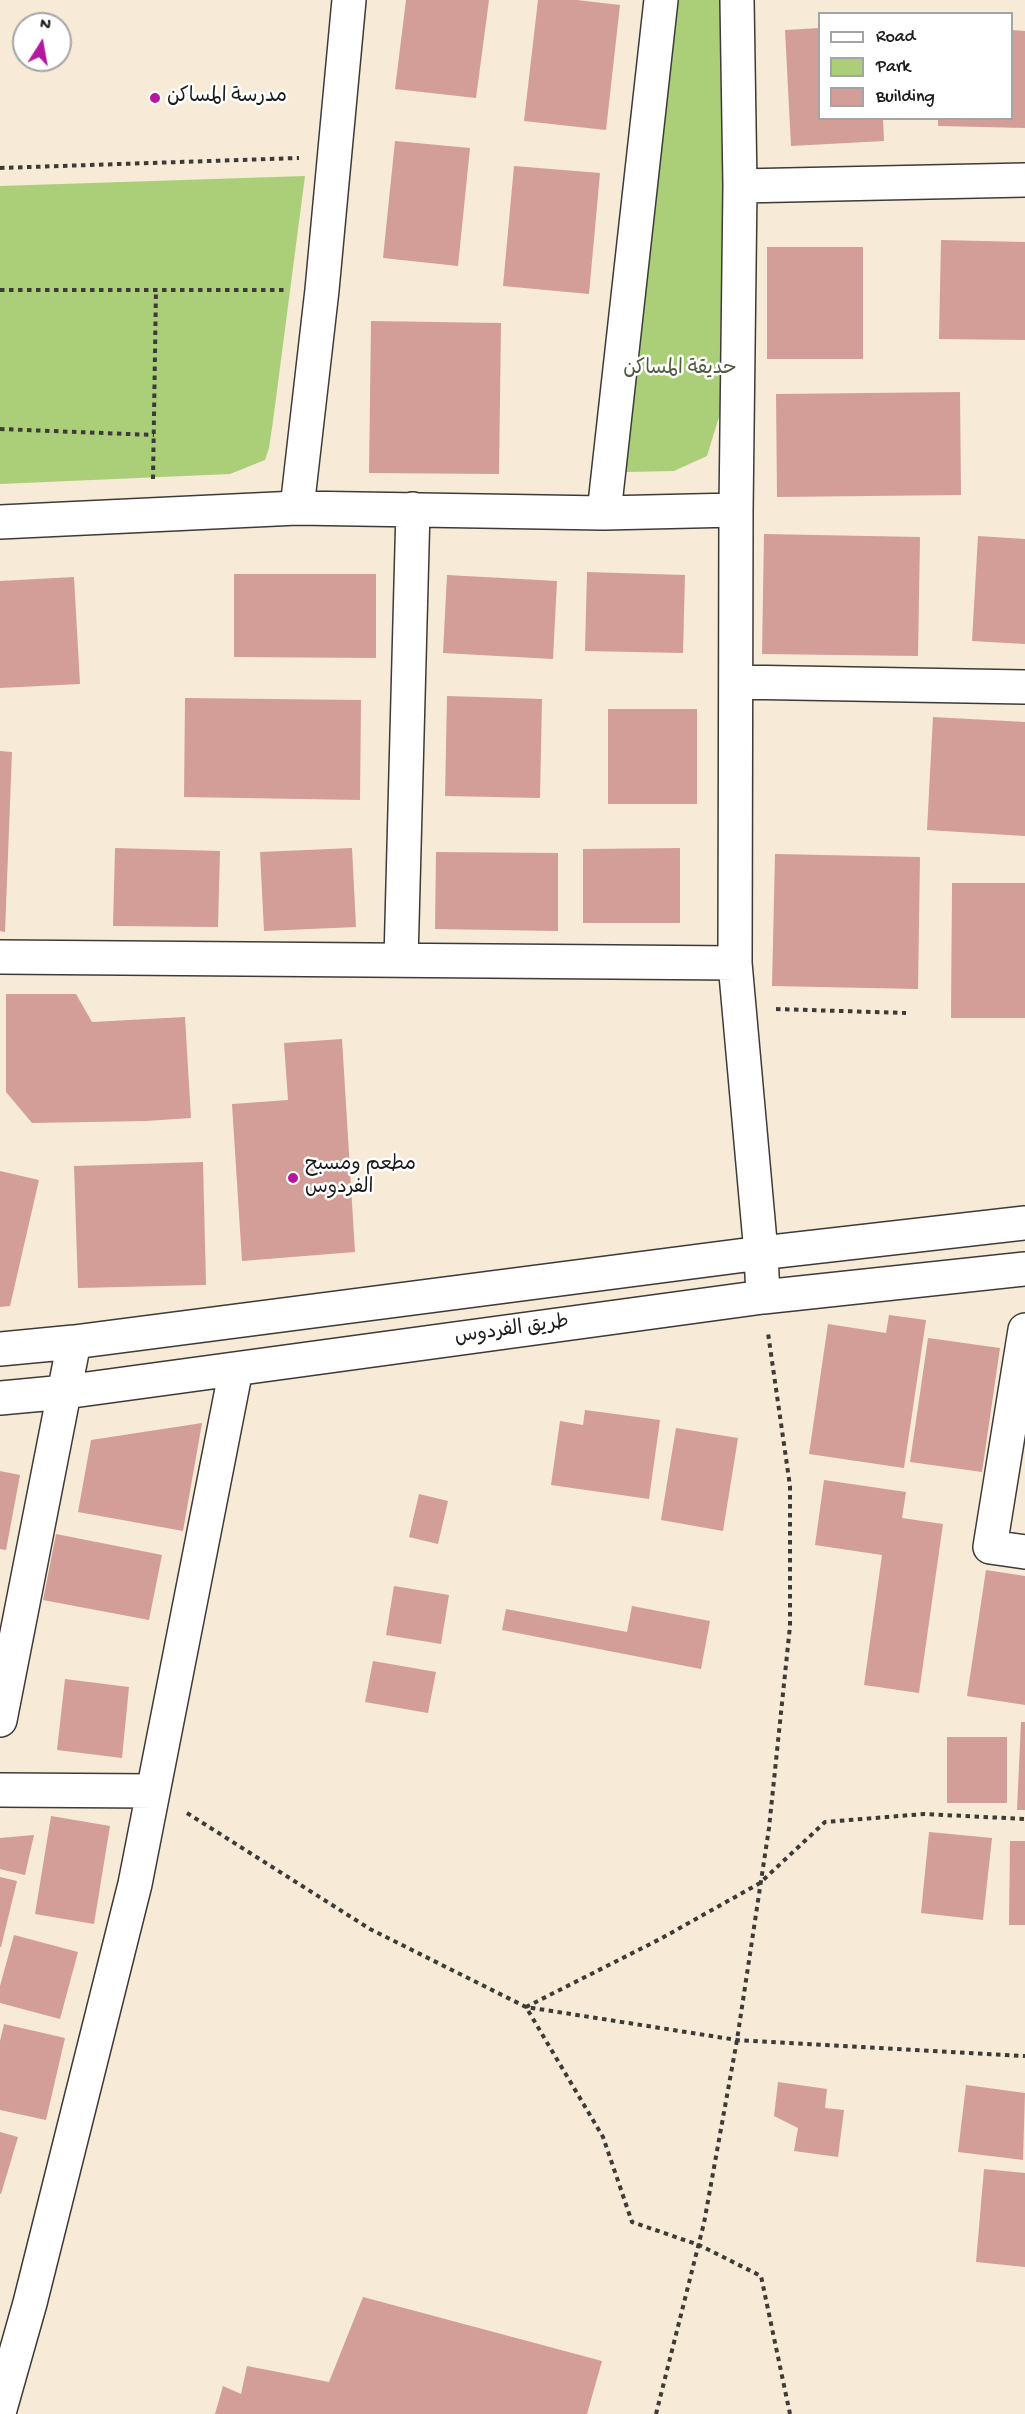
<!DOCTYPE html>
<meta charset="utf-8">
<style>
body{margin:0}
#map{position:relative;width:1025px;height:2414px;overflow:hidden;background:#f7ead7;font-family:"Gochi Hand",sans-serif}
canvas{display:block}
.legend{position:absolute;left:818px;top:12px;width:195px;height:108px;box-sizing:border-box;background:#fff;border:2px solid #a4a4a4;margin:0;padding:8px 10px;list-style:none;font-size:18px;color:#1c1c1c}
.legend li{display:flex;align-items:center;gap:12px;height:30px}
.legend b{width:30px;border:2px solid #a4a4a4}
.north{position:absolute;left:12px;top:12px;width:60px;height:60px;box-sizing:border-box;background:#fff;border:2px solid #a4a4a4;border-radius:50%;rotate:11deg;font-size:16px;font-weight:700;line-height:24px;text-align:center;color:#1c1c1c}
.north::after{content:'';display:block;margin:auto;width:21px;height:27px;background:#b5179e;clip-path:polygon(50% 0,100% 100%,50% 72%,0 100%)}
</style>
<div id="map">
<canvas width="1025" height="2414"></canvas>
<ul class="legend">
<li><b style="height:8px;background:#fff"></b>Road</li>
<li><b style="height:16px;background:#aacf78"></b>Park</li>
<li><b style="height:16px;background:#d39e97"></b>Building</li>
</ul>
<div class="north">N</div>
</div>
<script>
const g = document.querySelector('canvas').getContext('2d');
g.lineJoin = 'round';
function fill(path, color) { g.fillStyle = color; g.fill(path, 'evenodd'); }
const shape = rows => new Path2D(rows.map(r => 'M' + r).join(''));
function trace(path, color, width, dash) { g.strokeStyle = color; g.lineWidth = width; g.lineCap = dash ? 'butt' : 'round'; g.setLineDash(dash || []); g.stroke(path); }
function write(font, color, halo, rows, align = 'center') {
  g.font = font + ' "Gochi Hand","Playpen Sans Arabic",sans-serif'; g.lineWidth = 5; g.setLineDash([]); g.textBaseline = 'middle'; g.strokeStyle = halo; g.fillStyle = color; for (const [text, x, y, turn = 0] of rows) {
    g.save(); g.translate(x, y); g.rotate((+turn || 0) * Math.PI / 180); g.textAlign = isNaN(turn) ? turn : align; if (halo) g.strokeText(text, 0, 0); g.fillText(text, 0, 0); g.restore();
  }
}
fill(shape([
 [671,0,722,0,729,363,723,404,707,456,674,471,626,472,626,433],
 [305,176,273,421,269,448,265,460,230,474,0,484,0,186]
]), '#aacf78');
fill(shape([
 [406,0,489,0,476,98,395,89],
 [538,0,577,0,620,5,606,130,524,121],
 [820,28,820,118,883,118,884,141,791,146,785,30],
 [1012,30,1025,31,1025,128,938,126,938,118,1012,118],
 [395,141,470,148,458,266,383,258],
 [514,166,600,173,589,294,503,286],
 [941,240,1025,242,1025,340,939,339],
 [767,247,863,247,863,359,767,359],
 [371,321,501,323,499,474,369,473],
 [960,392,961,495,777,497,776,394],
 [764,534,920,537,918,656,762,654],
 [978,536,1025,539,1025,644,972,641],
 [587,572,685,575,683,653,585,651],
 [234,574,376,574,376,658,234,657],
 [447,575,557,581,553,659,443,653],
 [74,577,80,684,0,688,0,581],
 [447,696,542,699,540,798,445,796],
 [185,698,361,700,360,800,184,797],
 [608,709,697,709,697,804,608,804],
 [933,717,1025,722,1025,836,927,830],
 [0,751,12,752,5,932,0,931],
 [115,848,220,851,218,927,113,926],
 [352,848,356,927,264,931,260,852],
 [680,848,680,923,583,923,583,849],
 [436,852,558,853,558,931,435,929],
 [775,854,920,857,918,989,772,986],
 [952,883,1025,883,1025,1018,951,1018],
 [6,994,76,994,92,1022,185,1017,191,1118,146,1121,32,1123,6,1092],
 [342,1039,355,1252,242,1261,232,1104,288,1100,284,1043],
 [203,1162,206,1285,78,1288,74,1166],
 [0,1171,39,1180,10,1306,0,1307],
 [889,1315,926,1320,904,1468,809,1454,828,1324,886,1333],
 [928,1338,1000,1348,982,1472,910,1462],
 [585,1410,660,1420,649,1499,551,1485,560,1421,583,1425],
 [202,1423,183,1531,78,1512,91,1440],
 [676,1428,738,1438,723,1531,661,1520],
 [0,1471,20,1475,6,1550,0,1549],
 [824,1480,906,1492,902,1518,943,1524,919,1693,864,1685,882,1555,815,1545],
 [419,1494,448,1501,438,1544,409,1537],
 [56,1534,162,1555,149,1620,43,1600],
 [986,1570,1025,1576,1025,1705,967,1696],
 [394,1586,449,1595,441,1644,386,1635],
 [632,1606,710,1621,701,1669,502,1630,506,1609,627,1632],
 [373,1661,436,1672,428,1713,365,1702],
 [65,1679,129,1687,122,1758,57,1750],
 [1021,1722,1025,1722,1025,1810,1017,1810],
 [947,1737,1007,1737,1007,1803,947,1803],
 [51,1816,110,1826,94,1924,35,1914],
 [929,1832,992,1838,983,1920,921,1913],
 [34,1835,25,1875,0,1869,0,1838],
 [1010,1841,1025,1841,1025,1925,1009,1925],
 [0,1877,17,1881,1,1947,0,1947],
 [14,1935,78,1952,60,2019,0,2003,0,1986],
 [4,2024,65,2038,46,2120,0,2110,0,2041],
 [778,2082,827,2089,825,2108,844,2110,838,2157,794,2151,798,2128,774,2116],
 [966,2085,1025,2093,1023,2160,958,2152],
 [0,2132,18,2137,1,2194,0,2194],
 [984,2169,1025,2173,1025,2267,976,2262],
 [363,2297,602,2361,587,2414,215,2414,223,2386,241,2394,247,2366,329,2382]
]), '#d39e97');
const minor = shape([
 [737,0,740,186,736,510,735,963,761,1253,763,1297],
 [740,186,1025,180],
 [297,508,322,290,349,0],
 [604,513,661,0],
 [0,522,297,508,604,513,736,510],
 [736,682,1025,687],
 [0,957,735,963],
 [401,960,413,509],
 [1025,1330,990,1547,1025,1552],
 [0,1349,74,1342,761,1253,1025,1223],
 [0,1398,65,1392,763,1297,1025,1269],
 [0,1720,74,1342],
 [0,1790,153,1791],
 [0,2409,30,2303,135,1884,236,1369]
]);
trace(minor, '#3d3b38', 36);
trace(shape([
 [0,168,299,158],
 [0,290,284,290],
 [0,429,154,435],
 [153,479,156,290],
 [776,1009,906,1013],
 [187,1813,370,1929,526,2007,737,2040,1025,2056],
 [656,2414,704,2223,737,2040,769,1828,790,1626,790,1486,768,1333],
 [790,2414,761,2276,699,2245,632,2222,603,2137,526,2007,662,1938,760,1883,825,1822,924,1814,1025,1819]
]), '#3d3b38', 4, [4.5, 4.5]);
trace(minor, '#fff', 33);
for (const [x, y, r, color] of [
 [155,98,6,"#b5179e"],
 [293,1178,6,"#b5179e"]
]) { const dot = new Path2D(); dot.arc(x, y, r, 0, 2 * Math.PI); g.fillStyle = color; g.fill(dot); trace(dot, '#fff', 2); }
write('20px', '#1c1c1c', '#fff', [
 ["مدرسة المساكن",167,98],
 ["مطعم ومسبح",305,1166],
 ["الفردوس",305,1189]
], 'left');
write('20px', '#4e5b3c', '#fff', [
 ["حديقة المساكن",680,370]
]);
write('20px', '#1c1c1c', '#fff', [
 ["طريق الفردوس",512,1331,-8]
]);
</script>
